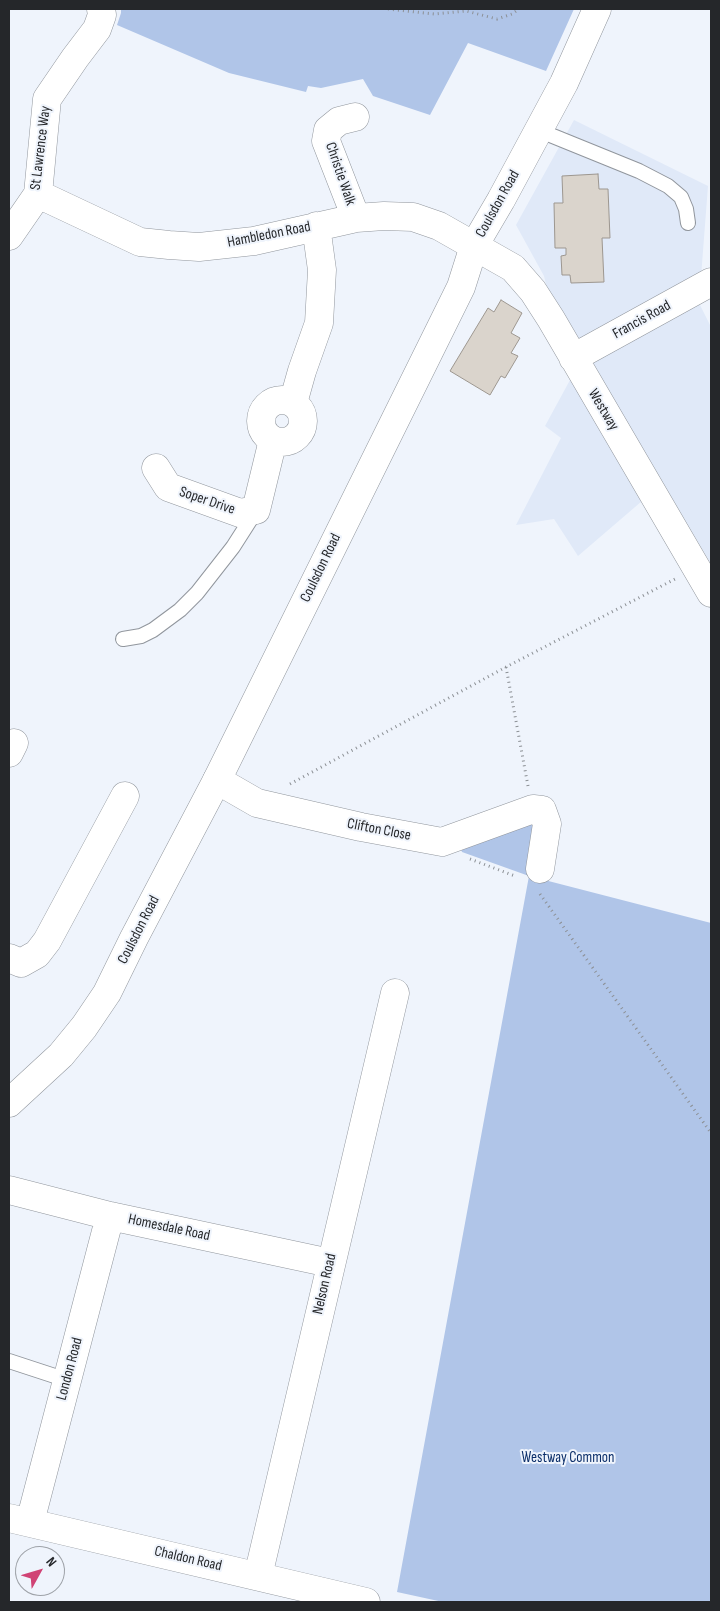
<!DOCTYPE html>
<style>
body{margin:0}
#map{position:relative;width:720px;height:1611px;overflow:hidden;background:#eff4fc;font-family:"Sofia Sans Condensed",sans-serif}
canvas{display:block}
.frame{position:absolute;inset:0;border:10px solid #25272a;pointer-events:none}
.north{position:absolute;left:15px;top:1546px;width:50px;height:50px;box-sizing:border-box;background:#eff4fc;border:1px solid #9ea2a8;border-radius:50%;rotate:51deg;font-size:14px;font-weight:700;line-height:20px;text-align:center;color:#25272a}
.north::after{content:'';display:block;margin:auto;width:18px;height:22px;background:#d04375;clip-path:polygon(50% 0,100% 100%,50% 72%,0 100%)}
</style>
<div id="map">
<canvas width="720" height="1611"></canvas>
<div class="frame"></div>
<div class="north">N</div>
</div>
<script>
const g = document.querySelector('canvas').getContext('2d');
g.lineJoin = 'round';
function fill(path, color) { g.fillStyle = color; g.fill(path, 'evenodd'); }
const shape = rows => new Path2D(rows.map(r => 'M' + r).join(''));
function trace(path, color, width, dash) { g.strokeStyle = color; g.lineWidth = width; g.lineCap = dash ? 'butt' : 'round'; g.setLineDash(dash || []); g.stroke(path); }
function write(font, color, halo, rows, align = 'center') {
  g.font = font + ' "Sofia Sans Condensed",sans-serif'; g.lineWidth = 4; g.setLineDash([]); g.textBaseline = 'middle'; g.strokeStyle = halo; g.fillStyle = color; for (const [text, x, y, turn = 0] of rows) {
    g.save(); g.translate(x, y); g.rotate((+turn || 0) * Math.PI / 180); g.textAlign = isNaN(turn) ? turn : align; if (halo) g.strokeText(text, 0, 0); g.fillText(text, 0, 0); g.restore();
  }
}
fill(shape([
 [574,120,708,186,699,303,711,327,711,564,663,483,578,556,554,519,516,525,561,438,545,426,570,380,544,276,516,225]
]), '#e0e9f8');
fill(shape([
 [121,9,574,9,546,71,468,43,430,115,373,96,363,79,321,88,308,86,306,92,229,73,117,25,121,13],
 [531,822,536,830,529,876,711,923,711,1602,443,1602,397,1592,529,876,462,852,460,846]
]), '#b0c5e8');
const building = shape([
 [598,174,599,189,608,189,610,238,602,238,604,282,571,283,570,275,562,275,561,256,566,255,566,248,555,248,554,203,563,203,562,176,598,174],
 [501,300,522,313,511,333,520,338,511,353,518,356,505,378,501,376,490,395,450,371,488,308,494,312,501,300]
]);
fill(building, '#dad4cc');
trace(building, '#9d9790', 1);
const lane = shape([
 [538,130,639,171,668,186,681,197,686,209,688,223],
 [123,639,141,636,153,630,180,610,197,593,233,547,256,511],
 [9,1361,67,1380]
]);
const street = shape([
 [355,117,339,121,328,130,326,141,356,218],
 [38,194,140,242,169,245,199,247,254,241,356,218,384,216,413,217,439,226,513,268,533,291,551,319,711,593],
 [9,236,38,194,47,99,75,58,97,29,102,15,101,9],
 [573,358,711,282],
 '261 421a21 21 0 1 1 42 0a21 21 0 1 1-42 0Z',
 [293,403,302,371,319,323,322,270,316,226],
 [156,468,168,487,240,513,256,510,273,440],
 [9,753,14,743],
 [217,780,257,803,361,827,442,842,533,809,542,810,547,824,540,869],
 [9,958,21,963,37,954,47,941,125,796],
 [9,1190,110,1216,330,1263],
 [30,1522,110,1216],
 [258,1576,395,993]
]);
const secondary = shape([
 [9,1103,61,1055,84,1027,107,993,134,938,217,780,461,287,474,246,501,200,564,83,597,9],
 [9,1518,366,1602]
]);
trace(lane, '#91969d', 16);
trace(street, '#91969d', 29);
trace(secondary, '#91969d', 29);
trace(shape([
 [388,9,434,14,466,11,497,19,512,14,519,9],
 [506,667,528,786],
 [290,784,506,667,675,579],
 [470,859,515,876],
 [540,894,711,1133]
]), '#8c9095', 3, [1, 4]);
trace(lane, '#fff', 14);
trace(street, '#fff', 28);
trace(secondary, '#fff', 28);
write('15px', '#25272a', '#eff4fc', [
 ["St Lawrence Way",41,148,-83],
 ["Christie Walk",340,174,71],
 ["Coulsdon Road",498,204,-61],
 ["Hambledon Road",269,235,-11],
 ["Francis Road",642,320,-29],
 ["Westway",603,410,59],
 ["Soper Drive",207,501,19],
 ["Coulsdon Road",321,568,-64],
 ["Clifton Close",379,830,11],
 ["Coulsdon Road",139,930,-63],
 ["Homesdale Road",169,1228,12],
 ["Nelson Road",325,1284,-77],
 ["London Road",70,1369,-75],
 ["Chaldon Road",188,1559,13]
]);
write('15px', '#0b2e69', '#eff4fc', [
 ["Westway Common",568,1458]
]);
</script>
